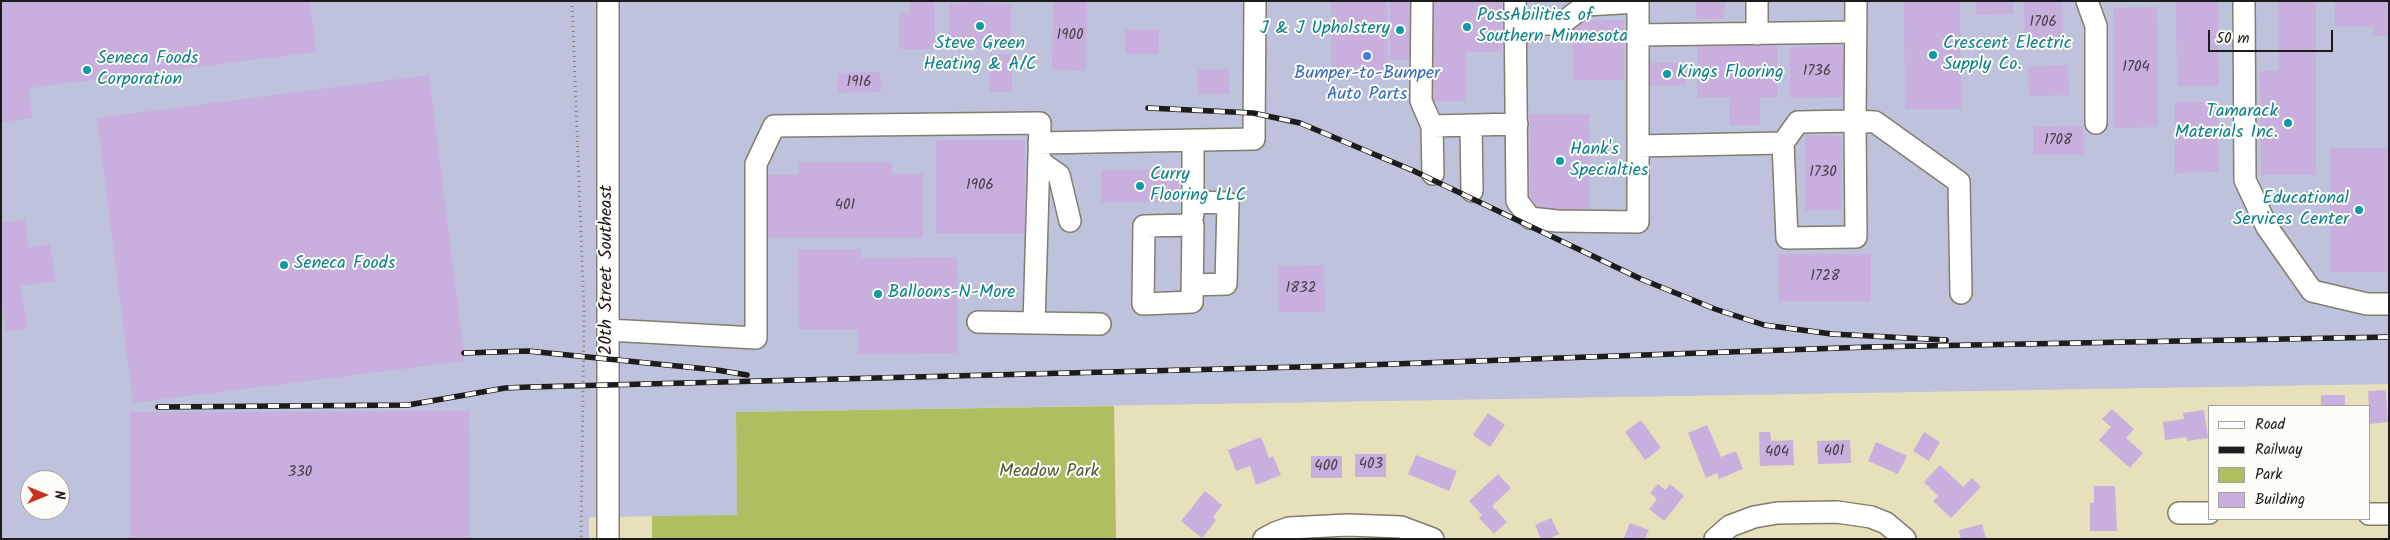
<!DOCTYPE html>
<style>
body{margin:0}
#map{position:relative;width:2390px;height:540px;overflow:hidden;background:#e6e0bb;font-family:Kalam,sans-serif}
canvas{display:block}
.frame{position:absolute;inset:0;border:2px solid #1c1c1c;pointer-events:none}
.legend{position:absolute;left:2208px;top:405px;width:162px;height:115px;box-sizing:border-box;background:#fdfcf7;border:1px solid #a3a29f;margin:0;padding:6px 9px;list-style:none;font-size:15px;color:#1c1c1c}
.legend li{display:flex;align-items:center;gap:10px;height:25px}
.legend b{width:25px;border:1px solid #a3a29f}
.north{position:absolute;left:20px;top:470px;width:50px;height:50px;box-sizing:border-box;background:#fdfcf7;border:1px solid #a3a29f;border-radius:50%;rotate:90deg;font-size:14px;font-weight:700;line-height:20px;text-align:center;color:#1c1c1c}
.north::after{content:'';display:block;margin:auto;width:18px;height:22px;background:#c8321e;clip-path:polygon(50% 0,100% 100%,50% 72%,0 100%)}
.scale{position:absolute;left:2208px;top:30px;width:125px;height:22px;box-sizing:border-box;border:2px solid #1c1c1c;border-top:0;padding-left:6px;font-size:15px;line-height:18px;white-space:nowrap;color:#1c1c1c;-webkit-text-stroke:4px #fdfcf7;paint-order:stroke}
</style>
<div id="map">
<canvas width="2390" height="540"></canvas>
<div class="frame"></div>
<ul class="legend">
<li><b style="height:6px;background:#fff"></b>Road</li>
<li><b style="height:6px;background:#1c1c1c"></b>Railway</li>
<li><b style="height:14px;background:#aebe61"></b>Park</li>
<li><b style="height:14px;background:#c9afdd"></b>Building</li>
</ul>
<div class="north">N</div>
<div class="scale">50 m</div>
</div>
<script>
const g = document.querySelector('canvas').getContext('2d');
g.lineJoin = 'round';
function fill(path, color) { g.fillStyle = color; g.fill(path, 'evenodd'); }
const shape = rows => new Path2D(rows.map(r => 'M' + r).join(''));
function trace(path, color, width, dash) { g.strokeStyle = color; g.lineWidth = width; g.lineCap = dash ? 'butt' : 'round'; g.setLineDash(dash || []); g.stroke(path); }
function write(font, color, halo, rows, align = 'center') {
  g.font = font + ' Kalam,sans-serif'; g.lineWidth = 4; g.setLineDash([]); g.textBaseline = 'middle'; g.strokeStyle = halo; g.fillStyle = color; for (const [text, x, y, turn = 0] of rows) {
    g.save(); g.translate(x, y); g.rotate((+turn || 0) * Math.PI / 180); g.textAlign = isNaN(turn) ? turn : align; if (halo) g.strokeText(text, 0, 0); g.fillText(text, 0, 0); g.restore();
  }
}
fill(shape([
 [1,1,2389,1,2389,384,736,412,737,515,589,517,589,539,1,539],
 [30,480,60,480,60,510,30,510]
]), '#bec2dd');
fill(shape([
 [1114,406,1116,539,652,539,652,516,737,515,736,412]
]), '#aebe61');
fill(shape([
 [1,1,310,1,316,52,29,88,32,118,1,122],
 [910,1,935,1,935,49,899,49,899,13,910,13],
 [962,1,1011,4,1011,48,949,47,949,3,962,4],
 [1053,1,1087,1,1086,71,1052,70],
 [1331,1,1387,1,1387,71,1331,71],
 [1390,1,1411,1,1411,60,1390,60],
 [1433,1,1502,1,1501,52,1466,52,1465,101,1432,101],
 [1696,1,1725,1,1724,19,1696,19],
 [1904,1,1960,1,1961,109,1905,109],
 [1976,1,2013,1,2013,14,1976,15],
 [2024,1,2062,1,2063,46,2024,46],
 [2176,1,2218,1,2219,86,2177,86],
 [2278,1,2316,1,2316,175,2261,175,2260,71,2279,71],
 [2335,1,2389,1,2389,36,2373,36,2373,27,2335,27],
 [2157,7,2158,127,2114,128,2113,8],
 [1573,20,1624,20,1624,80,1573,80],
 [1125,30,1159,30,1159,54,1125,54],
 [1697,45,1777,45,1777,97,1760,97,1760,125,1729,125,1729,97,1697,97],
 [1843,46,1844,97,1790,98,1790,47],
 [990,54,1012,54,1012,92,990,92],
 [1648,63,1686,63,1686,85,1649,86],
 [2068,65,2069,95,2029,96,2028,66],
 [1198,69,1229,69,1229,94,1198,94],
 [880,72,881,92,838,93,838,73],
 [429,75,465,361,133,403,97,118],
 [2175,102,2218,102,2218,172,2175,173],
 [1530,114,1589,114,1590,209,1530,209],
 [2083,126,2084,155,2033,155,2033,127],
 [1805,135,1842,136,1842,210,1805,210],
 [936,140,1025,140,1025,233,936,233],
 [2330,148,2389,148,2389,272,2330,272],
 [799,162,892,162,892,174,923,174,923,238,768,238,768,175,799,175],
 [1101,170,1179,170,1179,202,1101,202],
 [25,219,29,248,50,244,56,281,21,286,27,328,6,331,1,300,1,223],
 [798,249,861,249,861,258,957,257,958,353,858,354,858,329,799,329],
 [1778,254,1871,254,1871,301,1779,301],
 [1324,265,1325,312,1279,312,1278,266],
 [2386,390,2388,422,2370,424,2368,391],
 [2321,395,2345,395,2345,406,2321,406],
 [2112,409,2134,429,2126,438,2143,453,2130,468,2099,440,2111,427,2102,419],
 [2204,410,2208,438,2187,441,2187,437,2165,440,2163,422,2184,419,2183,413],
 [469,411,470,539,130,539,130,412],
 [1488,413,1505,425,1490,447,1473,435],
 [1641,420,1661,448,1645,460,1625,432],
 [1707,425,1721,457,1736,451,1743,469,1719,479,1717,473,1706,478,1688,433],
 [1759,432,1770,432,1771,441,1793,440,1794,465,1760,466],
 [1924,432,1940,442,1929,461,1913,451],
 [1261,437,1269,458,1273,456,1281,475,1256,485,1250,466,1236,471,1228,450],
 [1850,440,1851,463,1818,464,1817,441],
 [1876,442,1907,456,1898,474,1868,461],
 [1355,454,1386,454,1386,477,1355,477],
 [1416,455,1457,471,1449,491,1408,474],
 [1311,456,1342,456,1342,478,1311,478],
 [1940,465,1963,487,1972,478,1981,487,1951,518,1933,501,1938,496,1924,482],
 [1498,474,1511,488,1492,506,1507,522,1494,534,1479,518,1482,515,1469,501],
 [1658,484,1665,490,1670,484,1684,496,1664,521,1649,509,1657,499,1650,493],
 [2094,486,2115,486,2117,531,2090,531,2090,503,2094,503],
 [1205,491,1222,505,1213,517,1216,520,1202,538,1181,521],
 [1551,518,1559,534,1549,539,1541,539,1535,525],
 [1630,523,1649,530,1645,539,1624,538],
 [1982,524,1986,539,1961,539,1959,530]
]), '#c9afdd');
const minor = shape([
 [608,1,608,539],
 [1422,1,1421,101,1432,126,1433,174],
 [1515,1,1517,201,1530,218,1557,221,1638,222,1638,1],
 [1757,1,1757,34],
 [1856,1,1855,121,1798,122,1783,143,1787,238,1856,237,1855,121,1875,122,1959,182,1961,293],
 [2087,1,2096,26,2096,123],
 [2244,1,2245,180,2267,227,2312,291,2367,304,2389,304],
 [1516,24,1561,24,1586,5,1638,2],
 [1638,35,1856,32],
 [1471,125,1472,191],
 [1432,126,1517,124],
 [1039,143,1254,139,1255,1],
 [1638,146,1783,143],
 [1039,161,1059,175,1070,221],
 [1193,215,1193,140],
 [1193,225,1192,302,1143,304,1144,226,1193,225],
 [1192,285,1226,284,1228,203,1193,202],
 [978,322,1034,323],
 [608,330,756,338,756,164,774,126,1040,123,1034,323,1100,324],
 [2179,513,2209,513],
 [2369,514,2389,514],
 [1264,539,1275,533,1289,528,1347,525,1401,527,1433,539],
 [1715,539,1730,526,1754,517,1777,513,1837,512,1871,517,1886,523,1905,539]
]);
trace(minor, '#817e6c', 24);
trace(shape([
 [572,1,584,313,581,539]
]), '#817e6c', 3, [1, 4]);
trace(minor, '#fff', 21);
const rail = shape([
 [1148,108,1253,113,1300,123,1414,171,1641,279,1715,309,1764,325,1832,334,1946,340],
 [464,353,528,351,717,370,747,375],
 [158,407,408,405,505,388,530,387,1337,366,1868,347,2389,337]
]);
trace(rail, '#1c1c1c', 5.5);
trace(rail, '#fdfcf7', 4, [11]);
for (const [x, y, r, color] of [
 [980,26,5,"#0f9aa8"],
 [1467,27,5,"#0f9aa8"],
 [1400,30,5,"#0f9aa8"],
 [1933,55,5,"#0f9aa8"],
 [1367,56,5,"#3f7fe0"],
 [87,70,5,"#0f9aa8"],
 [1667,74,5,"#0f9aa8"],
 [2288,123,5,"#0f9aa8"],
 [1560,161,5,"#0f9aa8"],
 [1140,186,5,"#0f9aa8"],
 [2359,210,5,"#0f9aa8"],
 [284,265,5,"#0f9aa8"],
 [878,294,5,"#0f9aa8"]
]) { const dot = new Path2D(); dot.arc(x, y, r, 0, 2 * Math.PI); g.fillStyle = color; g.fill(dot); trace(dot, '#fdfcf7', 2); }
write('15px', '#47414c', null, [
 ["1706",2043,23],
 ["1900",1070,36],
 ["1704",2136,68],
 ["1736",1817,72],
 ["1916",859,83],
 ["1708",2058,141],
 ["1730",1823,173],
 ["1906",980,186],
 ["401",845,206],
 ["1728",1825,277],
 ["1832",1301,289],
 ["401",1834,452],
 ["404",1777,453],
 ["403",1371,465],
 ["400",1326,467],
 ["330",300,473]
]);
write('18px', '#0d838f', '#fdfcf7', [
 ["PossAbilities of",1477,17],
 ["Southern Minnesota",1477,38],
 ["J & J Upholstery",1390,30,"right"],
 ["Steve Green",980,45,"center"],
 ["Heating & A/C",980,66,"center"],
 ["Crescent Electric",1943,45],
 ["Supply Co.",1943,66],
 ["Seneca Foods",97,60],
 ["Corporation",97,81],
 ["Kings Flooring",1677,74],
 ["Tamarack",2278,113,"right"],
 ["Materials Inc.",2278,134,"right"],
 ["Hank's",1570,151],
 ["Specialties",1570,172],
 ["Curry",1150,176],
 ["Flooring LLC",1150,197],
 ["Educational",2349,200,"right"],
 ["Services Center",2349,221,"right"],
 ["Seneca Foods",294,265],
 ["Balloons-N-More",888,294]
], 'left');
write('18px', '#366cbe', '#fdfcf7', [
 ["Bumper-to-Bumper",1367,75],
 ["Auto Parts",1367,96]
]);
write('18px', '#1c1c1c', '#fdfcf7', [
 ["20th Street Southeast",608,270,-90]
]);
write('18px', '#565d38', '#fdfcf7', [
 ["Meadow Park",1049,473]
]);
</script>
